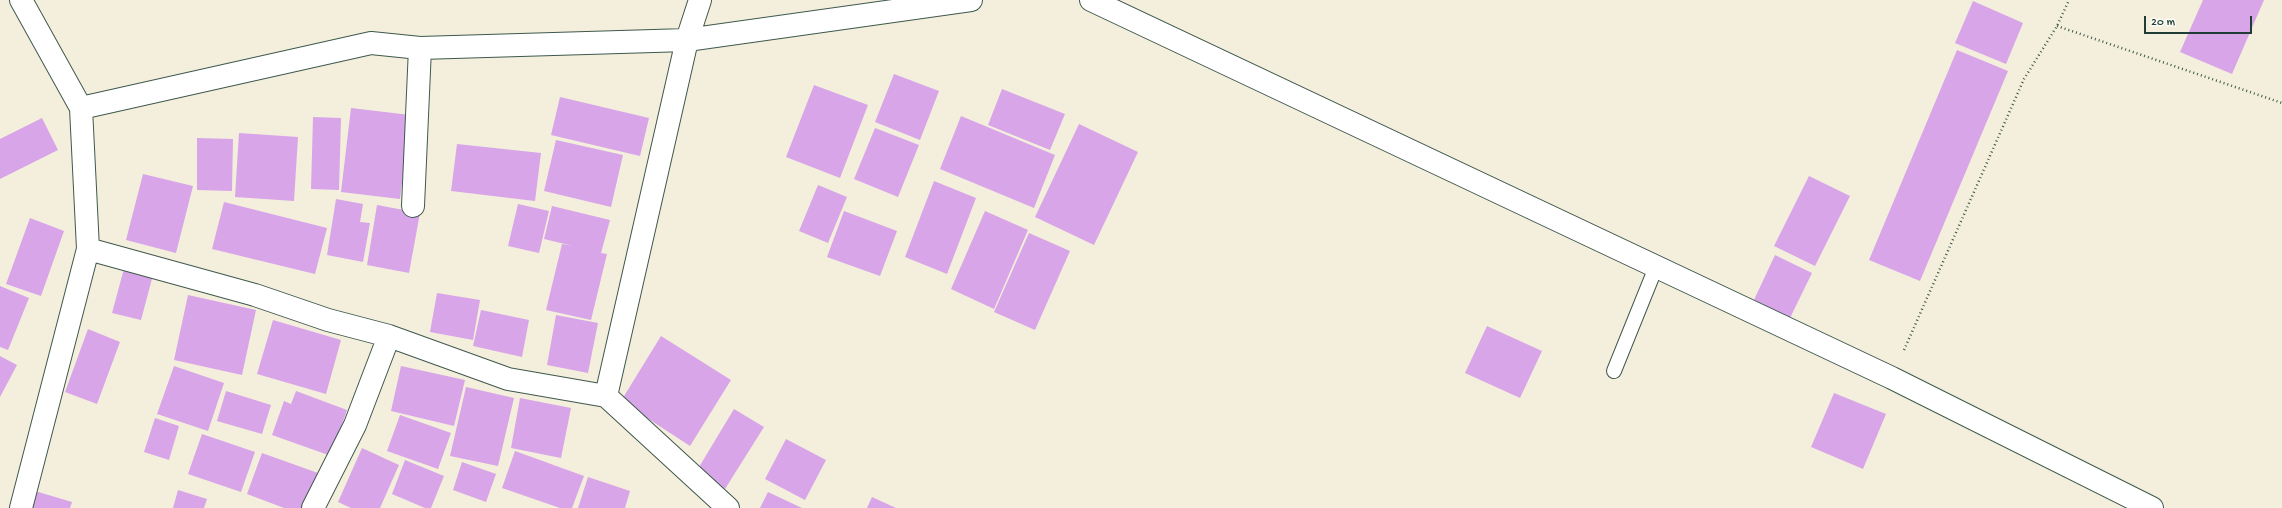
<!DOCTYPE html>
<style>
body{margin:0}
#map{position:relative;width:2282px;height:508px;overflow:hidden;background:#f3efdc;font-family:"Gochi Hand",sans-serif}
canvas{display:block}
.scale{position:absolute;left:2144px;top:16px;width:108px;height:18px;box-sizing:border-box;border:2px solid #1f3d34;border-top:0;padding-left:5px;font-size:12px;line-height:14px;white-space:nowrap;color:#1f3d34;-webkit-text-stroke:3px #fdfcf7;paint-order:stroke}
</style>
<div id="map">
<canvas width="2282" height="508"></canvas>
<div class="scale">20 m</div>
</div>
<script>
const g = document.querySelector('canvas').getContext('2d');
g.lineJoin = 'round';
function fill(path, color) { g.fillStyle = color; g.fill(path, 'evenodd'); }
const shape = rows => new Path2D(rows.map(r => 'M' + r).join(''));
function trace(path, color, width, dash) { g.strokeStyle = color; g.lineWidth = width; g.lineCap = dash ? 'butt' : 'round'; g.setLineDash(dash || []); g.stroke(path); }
fill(shape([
 [2203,0,2264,0,2232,74,2180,52],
 [1973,1,2023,23,2006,64,1955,43],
 [1957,50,2008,71,1920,281,1869,260],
 [894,74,939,91,920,140,875,122],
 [814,85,868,105,840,178,786,157],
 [1002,89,1065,114,1050,150,988,125],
 [560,97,649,118,640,156,551,135],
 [351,108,410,115,400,199,341,192],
 [961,116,1055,155,1034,208,940,169],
 [313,117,341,118,339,190,311,189],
 [42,118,58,150,0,179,0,139],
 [1079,124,1138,152,1094,245,1035,217],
 [875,128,919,145,898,197,854,179],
 [239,133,298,137,294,201,235,197],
 [197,138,233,139,232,191,197,190],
 [556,140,623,155,611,207,544,191],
 [457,144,541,153,535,201,451,191],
 [143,174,193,186,176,253,126,240],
 [1809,176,1850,196,1815,266,1774,246],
 [934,181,976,198,947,274,905,257],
 [818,185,847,197,828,243,799,231],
 [336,199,363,204,360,222,370,223,363,262,327,255],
 [224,202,327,228,315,274,212,249],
 [518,204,549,211,539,253,508,246],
 [377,205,420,213,409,273,367,265],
 [552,206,610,220,601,253,607,254,591,320,546,310,562,244,573,246,544,239],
 [844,211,897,231,880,276,827,257],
 [985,211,1028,230,994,309,951,289],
 [30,218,64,231,41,296,6,284],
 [1029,233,1070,251,1035,330,994,312],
 [1775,255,1812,273,1789,320,1753,302],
 [125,265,153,275,141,320,112,313],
 [0,286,29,298,8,350,0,347],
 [437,293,480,300,473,340,430,332],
 [188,295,256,310,242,375,174,360],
 [481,310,529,320,522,357,473,346],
 [556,315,598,323,588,373,547,365],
 [273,320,341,340,326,394,257,374],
 [1487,326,1542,351,1520,398,1465,373],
 [88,329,120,342,97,404,65,392],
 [661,336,731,380,690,446,621,401],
 [0,356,17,365,0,397],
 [174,366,224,383,208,431,157,414],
 [401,366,465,380,454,426,391,411],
 [466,387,514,398,498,466,450,456],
 [226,391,271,405,262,434,217,421],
 [296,391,347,410,331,456,272,435,284,401,291,404],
 [1834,393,1886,414,1863,469,1811,447],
 [520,398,571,408,561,458,511,448],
 [734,409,764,427,725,489,696,472],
 [400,415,451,433,438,469,387,451],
 [155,418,179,426,169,460,144,452],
 [202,434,255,452,241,492,188,474],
 [786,439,826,460,805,500,765,479],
 [362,448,399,465,380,508,351,508,338,502],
 [515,451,584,476,572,508,560,508,502,488],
 [262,453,318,473,306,508,284,508,247,494],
 [405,460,444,476,431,508,425,508,392,494],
 [462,462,496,474,486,502,453,490],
 [588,477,630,491,625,508,578,508],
 [178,490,207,499,204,508,173,508],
 [35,491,72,502,70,508,31,508],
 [768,492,802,508,760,508],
 [872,497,896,508,867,508]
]), '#d8a5e9');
const lane = shape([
 [1614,371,1656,267]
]);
const street = shape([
 [21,0,81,108,371,43,420,48,687,40,700,0],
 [1091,0,1892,378,2152,508],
 [413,206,420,48],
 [88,249,255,295,328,320,389,336,508,379,606,396],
 [21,508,88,249,81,108],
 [313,508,355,425,389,336],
 [728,508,606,396,687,40,971,0]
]);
trace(lane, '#3f584d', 16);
trace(street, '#3f584d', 24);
trace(shape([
 [2057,26,2282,103],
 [1904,350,2024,79,2057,26,2069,0]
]), '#3f584d', 2.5, [1, 3]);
trace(lane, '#fff', 14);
trace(street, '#fff', 22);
</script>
